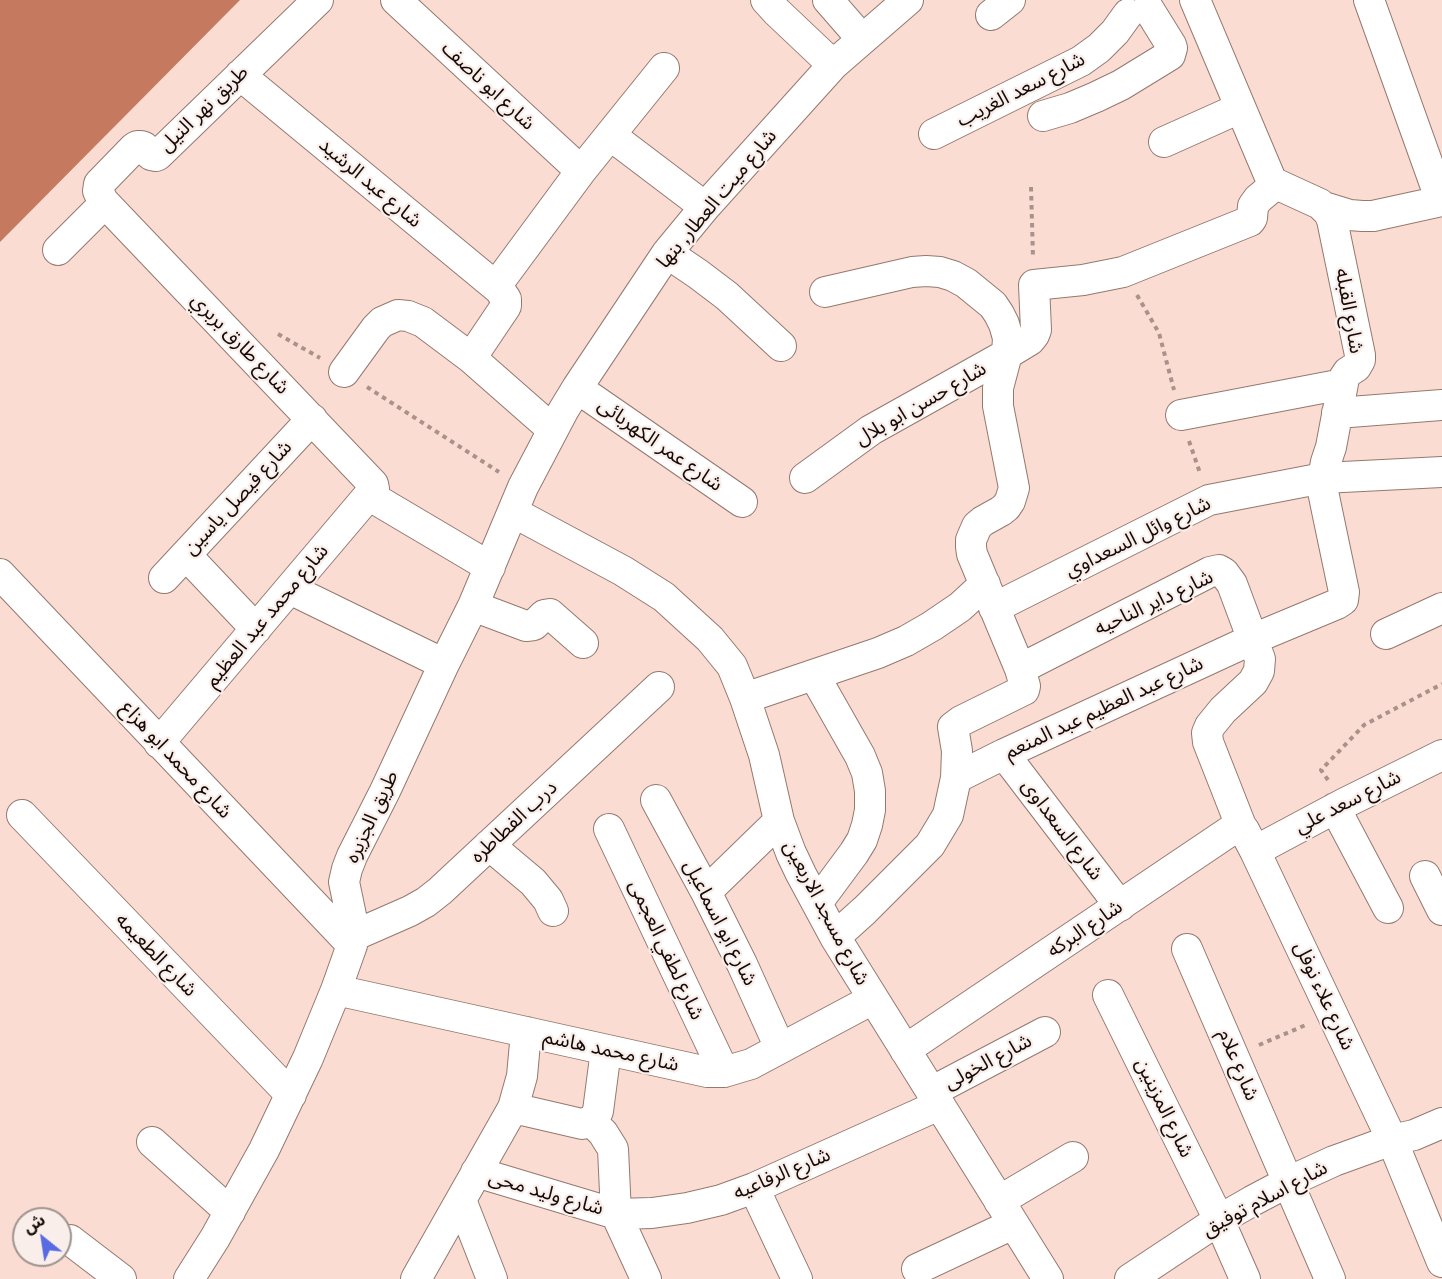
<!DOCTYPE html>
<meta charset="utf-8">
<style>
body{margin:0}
#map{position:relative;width:1442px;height:1279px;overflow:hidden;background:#fbdcd2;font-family:"IBM Plex Sans","Noto Sans Arabic",sans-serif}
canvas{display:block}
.north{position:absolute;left:12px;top:1207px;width:60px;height:60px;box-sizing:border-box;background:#faeeea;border:2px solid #9e9390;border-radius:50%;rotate:330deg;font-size:16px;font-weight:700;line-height:24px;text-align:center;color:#140b08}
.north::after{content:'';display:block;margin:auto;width:21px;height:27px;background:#576ce2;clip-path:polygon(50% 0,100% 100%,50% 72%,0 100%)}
</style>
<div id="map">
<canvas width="1442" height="1279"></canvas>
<div class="north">ش</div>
</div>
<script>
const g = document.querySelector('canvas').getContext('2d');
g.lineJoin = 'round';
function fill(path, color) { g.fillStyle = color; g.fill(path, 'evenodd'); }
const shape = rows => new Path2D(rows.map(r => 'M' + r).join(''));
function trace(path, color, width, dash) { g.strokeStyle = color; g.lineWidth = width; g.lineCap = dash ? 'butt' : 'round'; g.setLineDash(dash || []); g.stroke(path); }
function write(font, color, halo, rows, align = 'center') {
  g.font = font + ' "IBM Plex Sans","Noto Sans Arabic",sans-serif'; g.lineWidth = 4.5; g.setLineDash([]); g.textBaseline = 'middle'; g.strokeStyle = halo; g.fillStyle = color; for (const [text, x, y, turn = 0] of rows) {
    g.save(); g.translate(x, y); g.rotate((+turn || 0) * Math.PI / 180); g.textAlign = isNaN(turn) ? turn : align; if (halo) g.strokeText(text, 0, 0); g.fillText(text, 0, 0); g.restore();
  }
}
fill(shape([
 [0,0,240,0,0,242]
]), '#c5795e');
const minor = shape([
 [396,0,581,171],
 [766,0,777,12,833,65],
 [828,0,862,39],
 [1369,0,1441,201],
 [991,15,1010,0],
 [240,75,500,290],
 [1043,116,1070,108,1096,97,1121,85,1170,55,1172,48,1171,45,1148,8],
 [934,134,1081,61,1099,48,1115,32,1128,14],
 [610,135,705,207],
 [1164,142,1240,108],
 [103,201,373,484,374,489,159,743],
 [1324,207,1350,215,1362,216,1373,216,1442,201],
 [58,250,102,206,103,201,98,191,99,184,134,148,137,146,141,146,144,147,151,155,156,156,158,155,318,0],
 [667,253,698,274,727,296,781,346],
 [825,292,912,272,926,271,940,272,953,276,966,283,993,305,999,314,1004,324,1008,338,1007,354,998,388,998,406,1014,488,1010,501,1006,507,1001,511,983,521,977,526,971,540,971,547,972,554,1020,669,1025,686,1024,690,961,721,953,727,957,751,956,778,948,815,930,845,865,910,835,937],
 [471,358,506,306,506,299,499,289,499,282,581,171,664,68],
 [344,372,376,328,382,322,398,315,408,316,423,322,471,358,553,430],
 [577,388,742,502],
 [1337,413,1442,405],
 [1181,415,1343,384],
 [805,478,871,430,1007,354,1030,340,1034,335,1036,330,1034,285,1083,280,1123,272,1250,221,1252,218,1253,206,1258,199,1270,189,1272,187,1272,182],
 [370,496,490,567],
 [513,512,623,571,664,597,710,639,732,666,745,698,764,755,779,821,791,853,801,874,835,937,1048,1279],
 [186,555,256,629],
 [0,574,352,945],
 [164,578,312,419],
 [290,589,444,664],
 [473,606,526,626,534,625,544,615,550,614,583,643],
 [994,608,1209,500,1323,478,1442,472],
 [1386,634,1442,608],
 [1020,669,1210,572,1219,570,1224,573,1232,584,1260,659,1259,671,1253,682,1223,710,1210,726,1207,733,1208,742,1241,826],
 [814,675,860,756,867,773,870,791,870,810,867,825,862,840,854,853,817,903],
 [745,698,878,653,906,641,932,626,960,607,985,584],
 [1004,754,1120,906],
 [956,778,1004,754,1253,639,1337,604,1343,600,1344,592,1326,506,1323,491,1323,478,1326,462,1331,447,1344,378,1348,372,1356,367,1360,360,1360,355,1332,220,1329,213,1320,204,1272,182,1195,0],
 [656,800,706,892,742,964,780,1048],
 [1335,808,1388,908],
 [22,815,291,1095],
 [609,829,724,1072],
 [489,845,533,882,548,900,553,911],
 [1255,851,1343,804,1442,755],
 [1425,876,1442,910],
 [706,892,779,821],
 [353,936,410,911,426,902,440,891,659,687],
 [1187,949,1330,1279],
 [336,990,707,1072,724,1072,751,1064,873,999],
 [1108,995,1219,1220,1245,1279],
 [905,1050,1236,827,1241,826,1244,830,1255,851,1392,1140,1442,1262],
 [931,1092,1045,1032],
 [513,1108,582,1124,591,1121,595,1117,598,1111,606,1050],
 [591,1121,603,1133,613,1149,616,1214,646,1279],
 [152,1142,230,1212],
 [476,1172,616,1214,652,1213,687,1208,721,1200,754,1188,939,1105],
 [754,1188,797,1279],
 [461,1200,492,1279],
 [999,1201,1073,1157],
 [70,1240,121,1279],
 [917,1269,1013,1224],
 [189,1279,215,1238,264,1150,308,1058,336,990,352,945,353,925,344,882,347,869,352,856,385,791,444,664,473,606,523,487,563,411,577,388,667,253,705,207,833,65,908,0],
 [416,1279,513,1108,522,1076,526,1032],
 [1130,1279,1219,1220,1252,1201,1288,1182,1334,1161,1392,1140,1414,1135,1442,1123]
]);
trace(minor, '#94796f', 32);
trace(shape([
 [1031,187,1033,257],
 [1137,295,1159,333,1174,390],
 [278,334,320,358],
 [367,387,499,472],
 [1189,441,1200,473],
 [1328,780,1321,770,1364,725,1442,684],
 [1259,1045,1308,1024]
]), '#a9928b', 4, [4.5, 4.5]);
trace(minor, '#fff', 30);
write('20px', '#140b08', '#faeeea', [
 ["شارع ابو ناصف",488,86,43],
 ["شارع سعد الغريب",1021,90,-27],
 ["طريق نهر النيل",204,109,-44],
 ["شارع عبد الرشيد",370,183,40],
 ["شارع ميت العطار, بنها",717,199,-50],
 ["شارع القبله",1349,311,80],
 ["شارع طارق بربري",240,344,46],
 ["شارع حسن ابو بلال",921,404,-30],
 ["شارع عمر الكهربائى",660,445,35],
 ["شارع فيصل ياسين",238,498,-47],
 ["شارع وائل السعداوي",1138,537,-26],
 ["شارع داير الناحيه",1154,603,-25],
 ["شارع محمد عبد العظيم",267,616,-50],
 ["شارع عبد العظيم عبد المنعم",1104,708,-25],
 ["شارع محمد ابو هزاع",176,760,47],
 ["شارع سعد علي",1348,802,-27],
 ["طريق الجزيره",372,817,-65],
 ["درب الفطاطره",514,822,-43],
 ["شارع السعداوى",1062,830,53],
 ["شارع مسجد الاربعين",826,913,62],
 ["شارع ابو اسماعيل",720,923,63],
 ["شارع البركه",1085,929,-34],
 ["شارع لطفي العجمى",666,950,65],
 ["شارع الطعيمه",156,955,46],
 ["شارع علاء نوفل",1324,996,65],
 ["شارع محمد هاشم",611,1051,12],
 ["شارع الخولى",988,1062,-28],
 ["شارع علام",1238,1065,67],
 ["شارع المزينين",1164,1108,64],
 ["شارع الرفاعيه",782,1174,-23],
 ["شارع وليد محى",546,1193,16],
 ["شارع اسلام توفيق",1265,1199,-28]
]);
</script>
